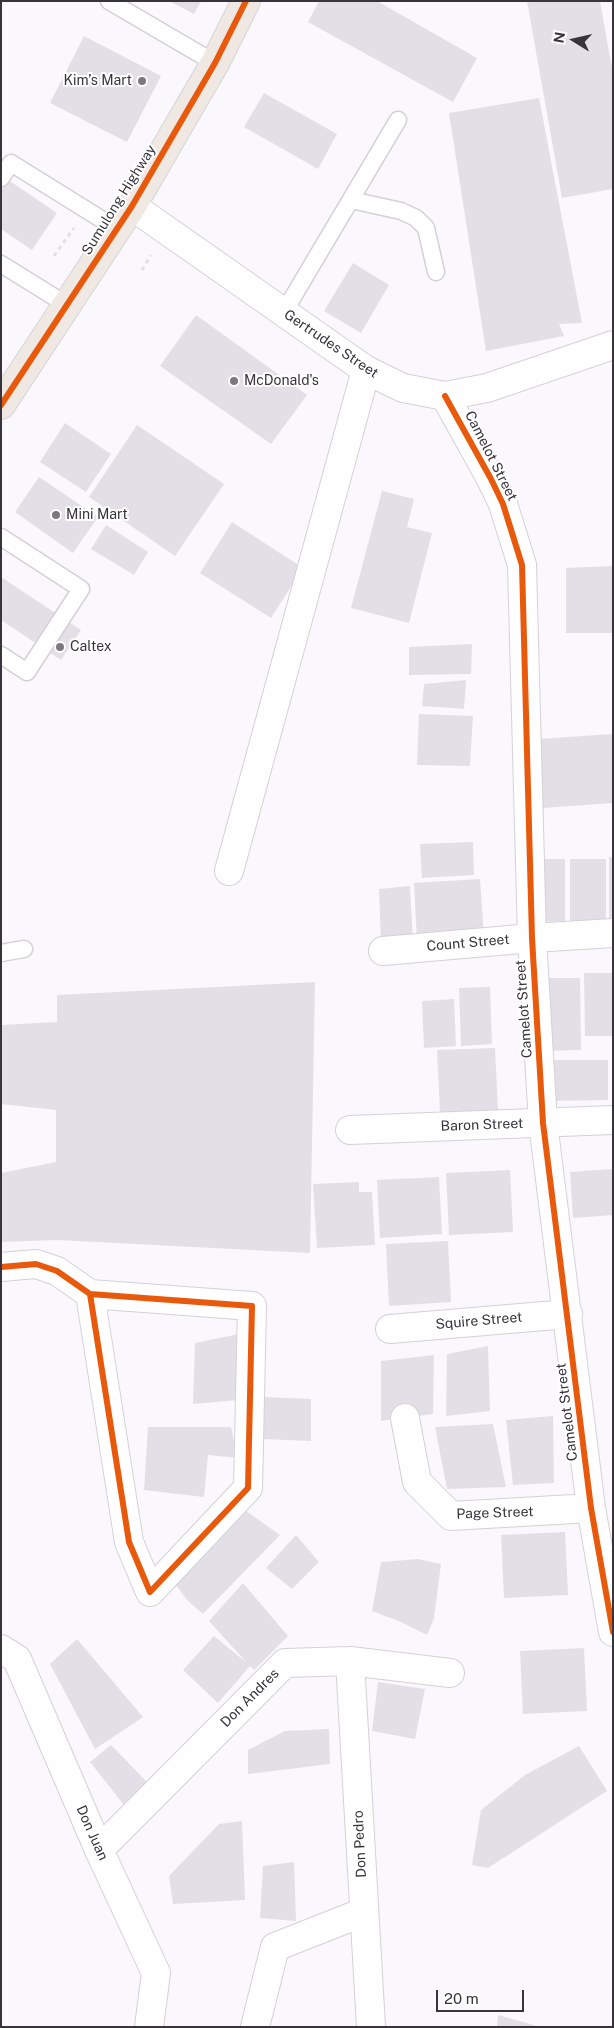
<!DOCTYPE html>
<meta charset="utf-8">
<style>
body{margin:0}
#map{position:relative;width:614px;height:2028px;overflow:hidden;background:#faf8fc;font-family:"Public Sans",sans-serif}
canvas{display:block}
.frame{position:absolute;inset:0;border:2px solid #37343b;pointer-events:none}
.north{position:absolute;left:549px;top:15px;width:50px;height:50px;-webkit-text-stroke:4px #fff;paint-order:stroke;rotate:280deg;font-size:14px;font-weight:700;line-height:20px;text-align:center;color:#37343b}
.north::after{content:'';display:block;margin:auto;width:18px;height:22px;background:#37343b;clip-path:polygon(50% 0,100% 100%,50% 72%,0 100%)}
.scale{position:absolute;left:436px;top:1990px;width:88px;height:22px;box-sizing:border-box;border:2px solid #37343b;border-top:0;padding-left:6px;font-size:15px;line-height:18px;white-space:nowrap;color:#37343b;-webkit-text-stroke:4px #fff;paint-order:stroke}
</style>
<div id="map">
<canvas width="614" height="2028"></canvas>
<div class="frame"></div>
<div class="north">N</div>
<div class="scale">20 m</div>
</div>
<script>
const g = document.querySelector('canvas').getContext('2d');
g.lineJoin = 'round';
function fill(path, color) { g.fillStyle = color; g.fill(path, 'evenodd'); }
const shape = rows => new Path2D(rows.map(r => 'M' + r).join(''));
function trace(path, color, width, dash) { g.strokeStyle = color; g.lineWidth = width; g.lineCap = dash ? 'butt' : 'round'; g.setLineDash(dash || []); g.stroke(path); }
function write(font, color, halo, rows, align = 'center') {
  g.font = font + ' "Public Sans",sans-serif'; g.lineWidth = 4; g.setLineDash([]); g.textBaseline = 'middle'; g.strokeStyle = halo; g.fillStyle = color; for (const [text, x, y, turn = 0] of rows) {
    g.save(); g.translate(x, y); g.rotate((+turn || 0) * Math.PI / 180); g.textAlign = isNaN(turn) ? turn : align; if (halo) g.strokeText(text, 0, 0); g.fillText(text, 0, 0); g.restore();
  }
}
fill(shape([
 [169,1,201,1,194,14],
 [319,1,377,1,477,58,453,102,308,22],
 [527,1,600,1,613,74,613,189,562,198],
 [84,36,161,76,127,142,50,103],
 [264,93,337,134,318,169,244,127],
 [539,98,582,323,559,324,564,336,486,351,449,113],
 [1,175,57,213,32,250,1,229],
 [353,263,389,285,361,333,324,311],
 [196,315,307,395,271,444,160,366],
 [65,423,111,454,86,492,40,462],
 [137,425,224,484,175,556,89,497],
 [39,477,98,517,73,553,15,512],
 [382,491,414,499,407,527,432,533,409,623,351,608],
 [232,522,303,568,271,618,200,573],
 [106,525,148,552,134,575,91,549],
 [613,566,613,633,566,633,566,568],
 [1,577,81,630,61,660,1,620],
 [472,644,471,674,409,675,409,647],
 [466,680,464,709,422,706,424,684],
 [419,714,473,716,470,766,417,765],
 [613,734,613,803,543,808,538,739],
 [473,842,474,875,422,878,420,844],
 [609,857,613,857,613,924,609,924],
 [536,859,565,859,565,921,537,922],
 [570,859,606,859,606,925,570,925],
 [480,879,484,938,417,942,414,883],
 [410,886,413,942,381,944,379,889],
 [584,973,613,973,613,1036,585,1036],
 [541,978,580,978,581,1050,542,1051],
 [315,982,310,1253,57,1240,1,1242,1,1173,56,1162,56,1110,1,1104,1,1025,57,1022,57,995],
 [490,987,492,1044,461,1046,459,988],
 [454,999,456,1046,424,1048,422,1001],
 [495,1048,498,1110,440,1112,437,1050],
 [549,1060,608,1060,608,1100,549,1101],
 [613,1169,613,1215,573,1218,570,1172],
 [510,1170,513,1232,449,1235,446,1173],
 [439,1177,442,1234,380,1238,377,1180],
 [359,1182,359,1192,372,1192,375,1245,317,1248,313,1184],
 [448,1241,451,1302,389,1306,386,1244],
 [244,1333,239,1400,193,1404,195,1343],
 [488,1346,490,1411,446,1416,447,1354],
 [434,1355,433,1414,381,1421,381,1361],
 [265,1397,311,1399,311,1441,262,1439],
 [553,1416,554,1483,513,1485,506,1420],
 [493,1424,506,1487,447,1489,435,1427],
 [148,1427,231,1427,237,1458,208,1455,204,1497,144,1490],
 [246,1511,280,1535,203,1614,187,1600,176,1585],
 [565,1532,568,1595,504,1598,501,1535],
 [296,1535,319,1562,292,1589,266,1568],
 [418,1559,441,1564,434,1618,427,1635,401,1622,372,1611,381,1562],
 [243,1583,288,1636,254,1670,250,1666,218,1703,183,1670,214,1636,247,1663,209,1621],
 [77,1639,143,1717,95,1749,50,1664],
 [584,1648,587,1711,523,1714,520,1651],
 [378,1682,425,1689,415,1739,372,1731],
 [329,1729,330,1764,248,1774,248,1750,285,1731],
 [111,1745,149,1784,121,1815,124,1805,90,1762],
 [579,1746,607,1791,488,1868,472,1865,481,1810,525,1775],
 [242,1821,245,1900,173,1904,169,1876,219,1824],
 [294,1862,296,1921,260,1918,263,1866],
 [498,2015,537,2026,537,2027,497,2027]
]), '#e3dfe7');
const service = shape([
 [109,1,215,63],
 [1,178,11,163,117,229],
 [351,200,401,211,416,218,426,228,436,272],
 [1,264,67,305],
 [284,312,398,120],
 [1,537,81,589,27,672,1,655],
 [1,953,24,949]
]);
const minor = shape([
 [445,396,491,479,503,504,522,565,532,938,543,1123,591,1508,613,1632],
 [229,871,366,370],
 [383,951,532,938,613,933],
 [350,1130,613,1120],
 [1,1267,36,1264,57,1271,90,1294,129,1542,150,1592,248,1488,252,1306,90,1294],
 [390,1329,568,1314],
 [405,1418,417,1482,451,1516,591,1508],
 [350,1661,371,2027],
 [99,1850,285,1663,350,1661,450,1673],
 [255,2027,275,1947,364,1912]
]);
const tertiary = shape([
 [132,206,366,370,403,388,445,396,487,388,613,345],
 [1,1649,17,1659,99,1850,156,1973,149,2027]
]);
const primary = shape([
 [1,405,132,206,215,63,246,1]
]);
trace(service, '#d4d1d6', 19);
trace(minor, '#d4d1d6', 30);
trace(tertiary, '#d4d1d6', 30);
trace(primary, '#d5d4d7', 30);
trace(shape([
 [54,256,74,228],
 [142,270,151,255]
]), '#e1e1e2', 3, [4, 4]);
trace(service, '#fefeff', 16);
trace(minor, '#fefeff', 28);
trace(tertiary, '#fefeff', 28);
trace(primary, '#f0e8e3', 28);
trace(shape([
 [445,396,491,479,503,504,522,565,532,938,543,1123,591,1508,613,1632],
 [1,405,132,206,215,63,246,1],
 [1,1267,36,1264,57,1271,90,1294,129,1542,150,1592,248,1488,252,1306,90,1294]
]), '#e8590c', 6);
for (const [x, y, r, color] of [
 [142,81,5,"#7b797f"],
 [234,381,5,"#7b797f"],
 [56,515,5,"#7b797f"],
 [60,647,5,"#7b797f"]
]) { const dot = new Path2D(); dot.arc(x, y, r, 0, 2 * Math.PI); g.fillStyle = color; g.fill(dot); trace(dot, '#fff', 2); }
write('14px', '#37343b', '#fff', [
 ["Kim’s Mart",132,81,"right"],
 ["McDonald's",244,381],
 ["Mini Mart",66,515],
 ["Caltex",70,647]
], 'left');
write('14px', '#37343b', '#fff', [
 ["Sumulong Highway",119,200,-58],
 ["Gertrudes Street",331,344,34],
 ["Camelot Street",491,456,63],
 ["Count Street",468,943,-5],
 ["Camelot Street",524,1009,-94],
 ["Baron Street",482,1125,-2],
 ["Squire Street",479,1321,-5],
 ["Camelot Street",567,1412,-97],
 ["Page Street",495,1513,-2],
 ["Don Andres",250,1698,-45],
 ["Don Juan",92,1833,66],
 ["Don Pedro",360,1844,-93]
]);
</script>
